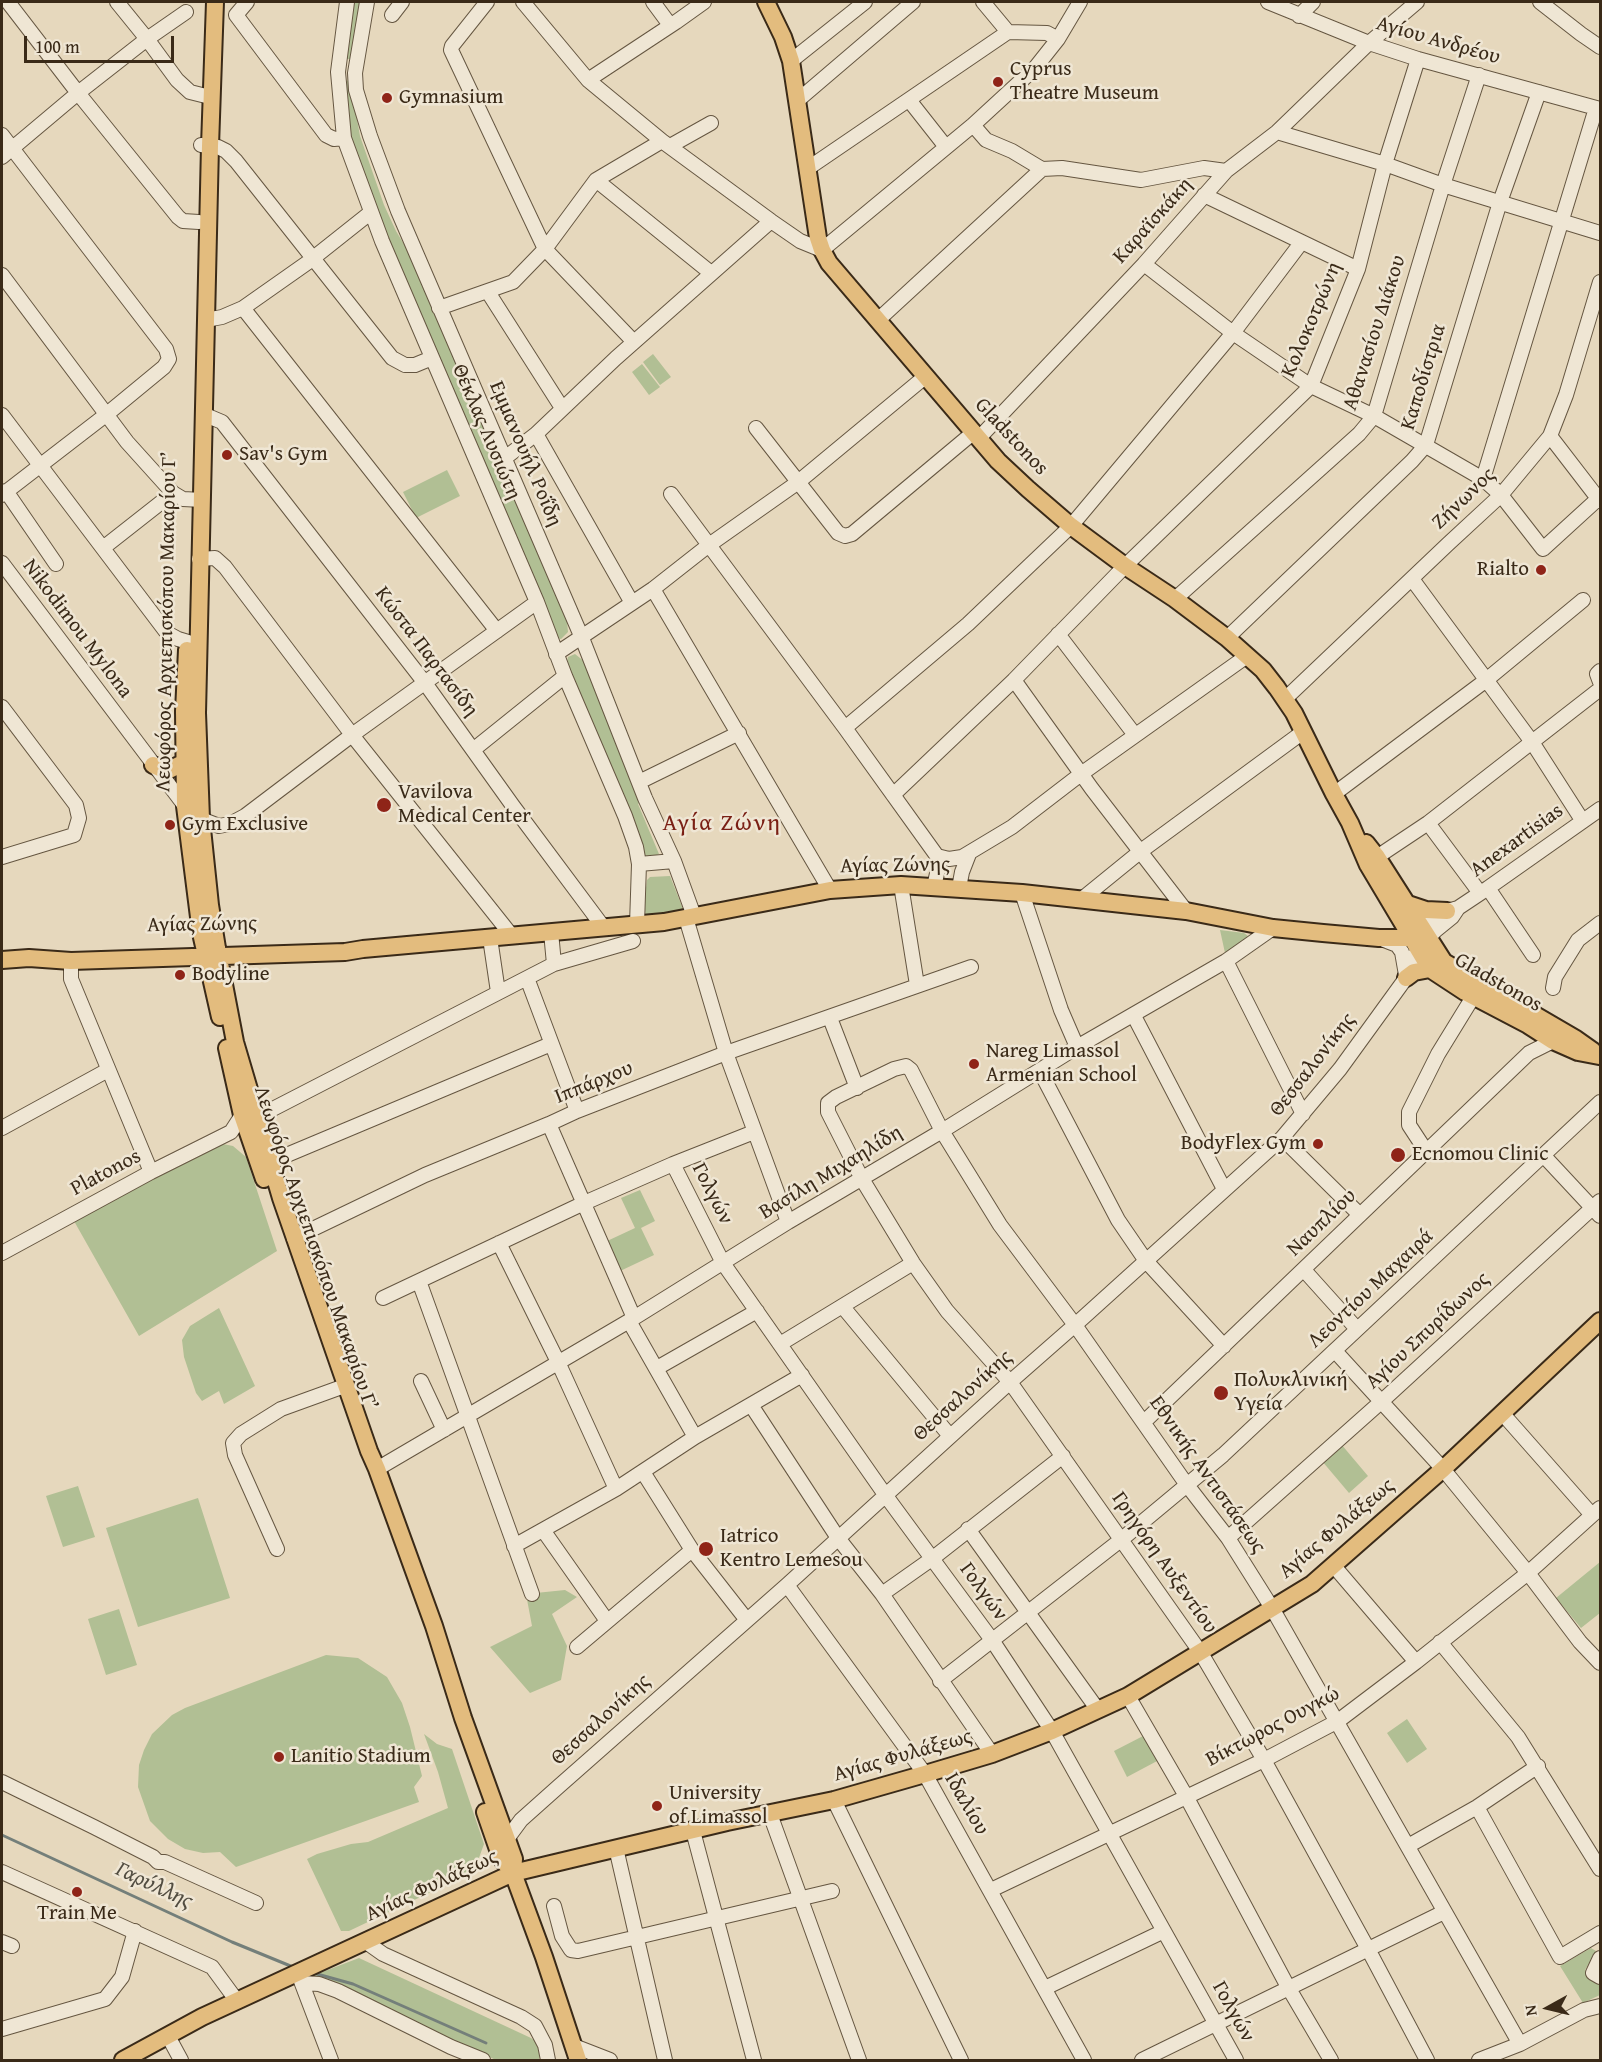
<!DOCTYPE html>
<meta charset="utf-8">
<style>
body{margin:0}
#map{position:relative;width:1602px;height:2062px;overflow:hidden;background:#e6d8bd;font-family:"Gentium Book Plus",serif}
canvas{display:block}
.frame{position:absolute;inset:0;border:3px solid #3a2a18;pointer-events:none}
.north{position:absolute;left:1518px;top:1978px;width:60px;height:60px;-webkit-text-stroke:4px #efe6d4;paint-order:stroke;rotate:262deg;font-size:16px;font-weight:700;line-height:24px;text-align:center;color:#3a2a18}
.north::after{content:'';display:block;margin:auto;width:21px;height:27px;background:#3a2a18;clip-path:polygon(50% 0,100% 100%,50% 72%,0 100%)}
.scale{position:absolute;left:24px;top:36px;width:150px;height:27px;box-sizing:border-box;border:3px solid #3a2a18;border-top:0;padding-left:8px;font-size:18px;line-height:21px;white-space:nowrap;color:#3a2a18;-webkit-text-stroke:4px #efe6d4;paint-order:stroke}
</style>
<div id="map">
<canvas width="1602" height="2062"></canvas>
<div class="frame"></div>
<div class="north">N</div>
<div class="scale">100 m</div>
</div>
<script>
const g = document.querySelector('canvas').getContext('2d');
g.lineJoin = 'round';
function fill(path, color) { g.fillStyle = color; g.fill(path, 'evenodd'); }
const shape = rows => new Path2D(rows.map(r => 'M' + r).join(''));
function trace(path, color, width, dash) { g.strokeStyle = color; g.lineWidth = width; g.lineCap = dash ? 'butt' : 'round'; g.setLineDash(dash || []); g.stroke(path); }
function write(font, color, halo, rows, align = 'center') {
  g.font = font + ' "Gentium Book Plus",serif'; g.lineWidth = 5; g.setLineDash([]); g.textBaseline = 'middle'; g.strokeStyle = halo; g.fillStyle = color; for (const [text, x, y, turn = 0] of rows) {
    g.save(); g.translate(x, y); g.rotate((+turn || 0) * Math.PI / 180); g.textAlign = isNaN(turn) ? turn : align; if (halo) g.strokeText(text, 0, 0); g.fillText(text, 0, 0); g.restore();
  }
}
fill(shape([
 [354,2,363,2,352,59,347,59,346,57],
 [350,80,360,136,384,205,396,231,413,259,567,621,568,632,561,639,557,638,361,176,351,142,344,84,346,81],
 [653,354,671,377,660,385,643,362],
 [642,364,660,387,649,395,632,372],
 [447,470,460,496,416,518,403,492],
 [575,654,585,662,642,801,638,804,659,854,651,858,647,859,643,850,567,661,568,657],
 [670,876,683,909,682,911,646,918,644,903,647,880,650,877],
 [1220,930,1244,933,1248,936,1246,939,1225,953],
 [223,1144,233,1146,246,1157,277,1251,139,1336,74,1221,213,1147],
 [640,1190,655,1221,641,1228,654,1255,618,1272,605,1242,635,1228,621,1198],
 [219,1308,255,1386,224,1404,219,1391,202,1401,196,1393,184,1357,182,1340,190,1326],
 [1341,1444,1368,1476,1349,1493,1322,1461],
 [78,1486,95,1537,63,1547,46,1496],
 [198,1498,230,1598,138,1627,106,1528],
 [1600,1562,1600,1613,1581,1628,1556,1598],
 [565,1590,577,1597,552,1614,567,1646,561,1680,530,1693,490,1647,532,1626,526,1594],
 [119,1609,137,1665,106,1675,88,1619],
 [326,1655,358,1658,387,1677,402,1703,410,1727,422,1776,414,1787,419,1802,236,1867,220,1852,203,1853,185,1849,168,1839,150,1821,138,1787,139,1765,144,1750,152,1734,172,1715,185,1708],
 [1407,1719,1427,1749,1407,1763,1387,1733],
 [424,1734,437,1744,452,1749,484,1844,476,1866,452,1882,349,1931,341,1931,307,1859,317,1854,351,1844,368,1842,448,1808,438,1772],
 [1145,1735,1159,1760,1127,1777,1114,1751],
 [1591,1948,1596,1951,1585,1970,1600,1980,1600,1995,1583,2003,1560,1966],
 [359,1958,531,2038,538,2043,540,2052,539,2060,496,2060,312,1976]
]), '#b1bf94');
trace(shape([
 [2,1835,232,1942,293,1967],
 [317,1974,353,1984,486,2043]
]), '#747f7a', 3);
const minor = shape([
 [8,2,78,93,178,217,183,221,199,222],
 [117,2,147,39,177,80,190,92,206,96],
 [347,2,338,72,344,138,382,241,537,602,565,676,625,816,636,847,639,864,637,924],
 [367,2,355,73,356,90,370,136,398,211,582,638,645,798,674,861,694,916],
 [487,2,452,46,451,50,545,249,634,342],
 [523,2,588,80,662,141,771,221,800,241,822,250,973,125,1035,68,1058,39,1080,2],
 [653,2,670,25],
 [983,2,1008,32],
 [1268,2,1369,43,1418,59,1600,109],
 [1540,2,1581,34,1600,47],
 [236,15,326,135,334,139,344,138],
 [236,15,247,2],
 [392,15,402,2],
 [1299,16,1313,2],
 [1008,32,1047,33,1058,39],
 [791,61,865,2],
 [588,80,676,22,704,2],
 [909,100,946,147],
 [797,101,913,2],
 [973,125,986,140,1012,151,1042,169,1062,168,1141,180,1204,168,1226,171],
 [1277,132,1385,164,1443,185,1600,233],
 [2,135,166,349,169,359,164,367,107,414,2,495],
 [201,145,218,147,226,151,236,161,392,358,405,365,415,365,432,358],
 [670,146,711,123],
 [2,157,78,93,147,39,186,12],
 [807,169,1008,32],
 [596,180,711,273],
 [1204,195,1358,269],
 [1144,264,1233,333,1311,386,1374,416,1483,479,1501,495,1543,549,1600,497],
 [2,275,127,442,173,493,183,499,202,500],
 [488,292,562,408],
 [243,308,497,631],
 [439,308,513,282,545,249,596,180,662,141],
 [206,320,222,317,243,308,307,263,370,213],
 [878,320,1042,169],
 [203,414,222,422,425,683,513,806,604,928],
 [2,415,167,633,178,639,188,642],
 [756,428,838,533,845,536,852,534,974,432],
 [536,434,632,603],
 [1550,436,1600,501],
 [979,438,1144,264,1226,171,1277,132,1369,43,1417,2],
 [505,458,536,434,616,358,771,221],
 [1483,479,1596,108],
 [6,491,56,564],
 [671,494,845,728,937,856,938,869,934,887],
 [103,548,173,493],
 [199,559,215,558,225,567,356,740,512,936],
 [2,563,185,806],
 [1412,579,1532,742,1582,820],
 [653,589,830,890],
 [1175,599,1359,434,1374,416,1443,185,1479,75],
 [1058,634,1135,735],
 [1227,638,1412,461,1426,445,1500,202,1539,92],
 [556,654,653,589,709,545,797,483,926,376],
 [1600,671,1597,674,1600,682],
 [1014,680,1092,789,1186,911],
 [1286,698,1448,544,1501,495,1550,436,1566,395,1600,282],
 [2,707,76,805,79,818,74,835,2,857],
 [845,728,968,624,1071,526,1233,333,1301,243],
 [473,750,565,676],
 [639,782,739,733],
 [1334,794,1485,681,1583,600],
 [893,795,1014,680,1125,566,1311,386,1358,269,1385,164,1418,59],
 [201,819,219,826,230,824,245,816,352,735,537,602],
 [1428,823,1480,893],
 [937,856,949,859,962,857,1012,827,1081,774,1247,656],
 [1377,857,1428,823,1600,689],
 [639,864,674,861],
 [901,885,917,985],
 [959,888,962,872,969,854],
 [1488,888,1533,955],
 [1022,893,1061,1010,1077,1047],
 [1082,899,1141,851,1303,732],
 [686,918,726,1053,788,1222],
 [551,932,554,964],
 [1416,932,1447,911,1458,908,1488,888,1600,809],
 [490,938,498,992],
 [1384,940,1397,945,1402,952,1406,975],
 [71,961,71,979,151,1172],
 [1226,961,1303,1114],
 [527,978,577,1111],
 [1553,988,1555,977,1578,940,1600,923],
 [1134,1016,1224,1189],
 [830,1018,857,1088],
 [1040,1071,1118,1220,1146,1261,1224,1346],
 [259,1120,265,1113,554,964,633,941],
 [549,1124,634,1318],
 [2,1128,108,1070],
 [1282,1138,1360,1215],
 [1426,1151,1409,1125,1409,1112,1438,1054,1473,997],
 [1544,1156,1600,1216],
 [270,1162,551,1044],
 [673,1164,723,1263,886,1496,992,1640,1052,1731,1236,2060],
 [294,1238,425,1175,549,1124,577,1111,726,1053,971,967],
 [499,1243,558,1362,616,1489],
 [2,1253,151,1172,231,1132,242,1115],
 [1304,1270,1357,1329],
 [419,1281,532,1594],
 [383,1298,582,1204,673,1164,754,1132],
 [843,1307,950,1436],
 [629,1321,695,1437],
 [780,1344,913,1263],
 [1335,1351,1443,1469,1528,1573,1580,1642,1600,1663],
 [657,1368,757,1311],
 [421,1381,444,1430],
 [751,1405,838,1538,882,1594,992,1754],
 [1502,1413,1592,1515],
 [1144,1422,1529,1053,1553,1041],
 [377,1469,629,1321,788,1222,942,1131,1077,1047,1226,961,1273,928],
 [643,1472,692,1550,746,1619],
 [968,1529,1098,1710],
 [543,1530,607,1621],
 [1228,1538,1382,1401,1600,1201],
 [514,1546,616,1489,695,1437,802,1375],
 [277,1549,235,1455,233,1443,241,1434,281,1409,339,1388],
 [1333,1565,1416,1662],
 [787,1585,925,1774,1084,2060],
 [882,1594,933,1558,1063,1456],
 [1440,1642,1518,1737,1600,1869],
 [577,1647,692,1550],
 [940,1681,1122,1539,1223,1455,1600,1102],
 [1128,1696,1186,1796,1288,1987,1331,2060],
 [2,1782,94,1827,153,1857,158,1862,165,1862,256,1903],
 [834,1800,961,2060],
 [1477,1807,1560,1957,1600,1933],
 [770,1814,859,2060],
 [693,1831,754,2060],
 [507,1839,521,1820,558,1787,787,1585,1010,1382,1075,1325,1282,1138,1340,1069,1406,978,1417,950,1436,930,1452,917,1458,908],
 [1408,1846,1477,1807,1538,1766],
 [616,1848,665,2060],
 [2,1872,212,1967,237,2001],
 [991,1890,1264,1760,1338,1721,1416,1662,1528,1573,1600,1508],
 [554,1906,562,1936,571,1950,578,1951,832,1891],
 [2,1942,12,1946],
 [366,1942,383,1954,521,2017,535,2026,545,2045,548,2060],
 [1600,1958,1593,1973,1600,1977],
 [299,1976,331,2060],
 [303,1983,319,1984,338,1991,451,2047,483,2060],
 [1045,1988,1164,1931],
 [2,2029,105,1999,122,1977,135,1931],
 [168,2036,181,2060],
 [574,2046,610,2060],
 [1142,2060,1444,1912],
 [1427,2060,1368,1949,1264,1760,1201,1653,1010,1382,947,1311,913,1263,862,1179,828,1112,828,1103,836,1097,894,1069,906,1066,911,1070,942,1131,1000,1225,1075,1325,1187,1485,1228,1538,1272,1608,1520,2044],
 [1479,2060,1520,2044,1584,2010,1600,2006]
]);
const major = shape([
 [215,2,210,146,197,713,201,819,210,905,217,948,235,1042,281,1198,369,1451,377,1469,434,1626,463,1718,514,1859,513,1873,544,1957,578,2060],
 [766,2,783,37,791,61,818,238,822,250,829,263,998,461,1028,489,1071,526,1125,566,1175,599,1227,638,1263,670,1277,688,1294,713,1334,794,1350,823,1368,865,1430,969,1465,992,1528,1025,1553,1041,1578,1052,1599,1056],
 [187,650,184,711,185,806,201,933,220,1017],
 [153,765,164,770,169,770,185,762],
 [1366,843,1377,857,1444,962,1576,1039,1593,1051],
 [1408,904,1426,910,1447,911],
 [2,960,29,958,71,961,345,952,363,949,664,922,830,890,901,885,1022,893,1186,911,1273,928,1323,933,1379,938,1428,938],
 [1406,978,1414,972,1430,969],
 [227,1048,242,1115,264,1179],
 [485,1812,501,1858,513,1873],
 [123,2060,202,2017,513,1873,727,1822,834,1800,925,1774,992,1754,1052,1731,1128,1696,1312,1584,1443,1469,1600,1321]
]);
trace(minor, '#655641', 16);
trace(major, '#3a2a18', 20);
trace(minor, '#efe6d4', 14);
trace(major, '#e3bc7e', 16);
for (const [x, y, r, color] of [
 [998,82,6,"#8f2418"],
 [387,98,6,"#8f2418"],
 [227,455,6,"#8f2418"],
 [1541,570,6,"#8f2418"],
 [384,805,8,"#8f2418"],
 [170,825,6,"#8f2418"],
 [180,975,6,"#8f2418"],
 [974,1064,6,"#8f2418"],
 [1318,1144,6,"#8f2418"],
 [1398,1155,8,"#8f2418"],
 [1221,1393,8,"#8f2418"],
 [706,1549,8,"#8f2418"],
 [279,1757,6,"#8f2418"],
 [657,1806,6,"#8f2418"],
 [77,1892,6,"#8f2418"]
]) { const dot = new Path2D(); dot.arc(x, y, r, 0, 2 * Math.PI); g.fillStyle = color; g.fill(dot); trace(dot, '#efe6d4', 2); }
write('21px', '#3a2a18', '#efe6d4', [
 ["Αγίου Ανδρέου",1438,41,16],
 ["Καραϊσκάκη",1153,221,-48],
 ["Κολοκοτρώνη",1312,320,-67],
 ["Αθανασίου Διάκου",1375,333,-72],
 ["Καποδίστρια",1424,377,-73],
 ["Θέκλας Λυσιώτη",486,432,67],
 ["Gladstonos",1011,437,47],
 ["Εμμανουήλ Ροΐδη",525,454,67],
 ["Ζήνωνος",1464,499,-44],
 ["Λεωφόρος Αρχιεπισκόπου Μακαρίου Γ’",167,622,-89],
 ["Nikodimou Mylona",77,629,53],
 ["Κώστα Παρτασίδη",426,652,53],
 ["Anexartisias",1517,841,-36],
 ["Αγίας Ζώνης",895,866,-1],
 ["Αγίας Ζώνης",202,925,-1],
 ["Gladstonos",1498,983,30],
 ["Θεσσαλονίκης",1313,1065,-52],
 ["Ιππάρχου",594,1083,-22],
 ["Platonos",106,1173,-28],
 ["Βασίλη Μιχαηλίδη",831,1173,-31],
 ["Γολγών",712,1194,63],
 ["Ναυπλίου",1322,1223,-44],
 ["Λεωφόρος Αρχιεπισκόπου Μακαρίου Γ’",315,1248,71],
 ["Λεοντίου Μαχαιρά",1371,1289,-43],
 ["Αγίου Σπυρίδωνος",1428,1331,-43],
 ["Θεσσαλονίκης",963,1396,-42],
 ["Εθνικής Αντιστάσεως",1207,1475,55],
 ["Αγίας Φυλάξεως",1337,1529,-40],
 ["Γρηγόρη Αυξεντίου",1164,1563,55],
 ["Γολγών",983,1592,54],
 ["Θεσσαλονίκης",601,1720,-42],
 ["Βίκτωρος Ουγκώ",1273,1727,-28],
 ["Αγίας Φυλάξεως",903,1756,-16],
 ["Ιδαλίου",966,1804,60],
 ["Αγίας Φυλάξεως",432,1886,-25],
 ["Γολγών",1233,2012,61]
]);
write('21px', '#3a2a18', '#efe6d4', [
 ["Cyprus",1010,70],
 ["Theatre Museum",1010,94],
 ["Gymnasium",399,98],
 ["Sav's Gym",239,455],
 ["Rialto",1529,570,"right"],
 ["Vavilova",398,793],
 ["Medical Center",398,817],
 ["Gym Exclusive",182,825],
 ["Bodyline",192,975],
 ["Nareg Limassol",986,1052],
 ["Armenian School",986,1076],
 ["BodyFlex Gym",1306,1144,"right"],
 ["Ecnomou Clinic",1412,1155],
 ["Πολυκλινική",1234,1381],
 ["Υγεία",1234,1405],
 ["Iatrico",720,1537],
 ["Kentro Lemesou",720,1561],
 ["Lanitio Stadium",291,1757],
 ["University",669,1794],
 ["of Limassol",669,1818],
 ["Train Me",77,1914,"center"]
], 'left');
write('italic 22px', '#524d41', '#efe6d4', [
 ["Γαρύλλης",154,1886,25]
]);
g.letterSpacing = '1.5px';
write('24px', '#7a1f14', '#efe6d4', [
 ["Αγία Ζώνη",722,824]
]);
g.letterSpacing = '0px';
</script>
